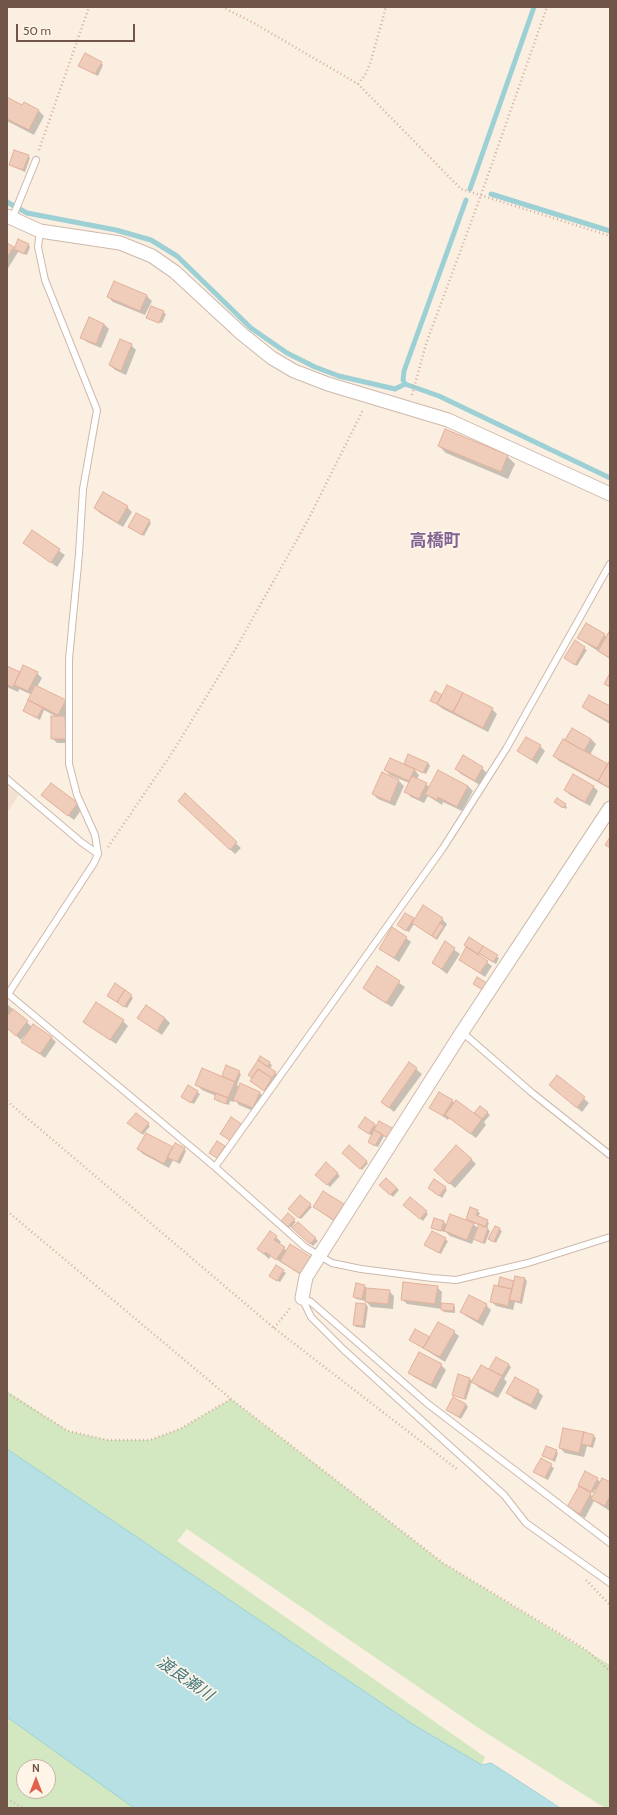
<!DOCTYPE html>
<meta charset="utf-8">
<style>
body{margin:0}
#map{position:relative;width:617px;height:1815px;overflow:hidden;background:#fbefe1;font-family:Cabin,sans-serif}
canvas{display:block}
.frame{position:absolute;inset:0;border:8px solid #715549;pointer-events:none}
.north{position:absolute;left:16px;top:1759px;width:40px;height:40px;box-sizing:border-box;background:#fef4e7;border:1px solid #c6b4a8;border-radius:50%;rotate:0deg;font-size:11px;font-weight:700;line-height:16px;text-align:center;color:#715549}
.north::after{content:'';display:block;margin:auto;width:14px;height:18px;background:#e2614a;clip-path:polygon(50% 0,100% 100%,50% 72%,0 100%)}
.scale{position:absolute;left:16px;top:24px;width:119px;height:18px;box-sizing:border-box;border:2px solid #715549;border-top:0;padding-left:5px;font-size:12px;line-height:14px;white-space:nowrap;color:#715549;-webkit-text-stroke:3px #fef4e7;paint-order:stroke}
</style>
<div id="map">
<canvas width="617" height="1815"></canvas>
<div class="frame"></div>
<div class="north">N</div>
<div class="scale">50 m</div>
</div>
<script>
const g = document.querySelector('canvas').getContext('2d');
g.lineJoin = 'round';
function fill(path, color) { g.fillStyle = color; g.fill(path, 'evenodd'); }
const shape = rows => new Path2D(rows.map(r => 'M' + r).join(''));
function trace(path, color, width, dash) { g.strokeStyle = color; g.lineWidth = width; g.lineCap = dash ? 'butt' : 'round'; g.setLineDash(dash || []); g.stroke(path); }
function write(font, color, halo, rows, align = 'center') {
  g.font = font + ' Cabin,"Noto Sans JP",sans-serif'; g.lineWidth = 3.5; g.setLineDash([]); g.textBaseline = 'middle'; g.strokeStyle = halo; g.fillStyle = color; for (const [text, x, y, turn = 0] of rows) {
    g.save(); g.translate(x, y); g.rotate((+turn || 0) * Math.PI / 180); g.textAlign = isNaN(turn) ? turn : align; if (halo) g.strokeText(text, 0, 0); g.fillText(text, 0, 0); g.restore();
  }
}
fill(shape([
 [7,784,19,794,7,813]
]), '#f2e1d0');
fill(shape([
 [7,1391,68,1431,107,1440,150,1440,180,1429,231,1399,443,1563,610,1665,610,1808,605,1808,480,1729,187,1529,177,1541,485,1757,482,1765,414,1725,7,1449],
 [7,1717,102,1784,134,1808,7,1808],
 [24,1767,48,1767,48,1791,24,1791]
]), '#d3e8c1');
const water = shape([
 [7,1449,414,1725,482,1765,491,1763,561,1808,134,1808,7,1717,7,1449]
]);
fill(water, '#b7e0e4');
trace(water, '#9dd0d5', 1);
fill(shape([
 [490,1761,493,1761,563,1808,561,1808]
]), '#fbefe1');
fill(shape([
 [101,63,103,65,98,76,82,68],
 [7,98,22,106,39,111,44,116,34,135,7,121],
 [28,156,30,158,25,172,10,165],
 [7,244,15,249,28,244,30,247,27,255,18,252,7,270],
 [147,296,152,301,145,315,113,302,108,297],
 [163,312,166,314,162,323,148,318],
 [90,319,104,324,109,329,101,348,87,342,82,337],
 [131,345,136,350,126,375,115,370,110,365],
 [439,446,507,456,515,464,508,479,446,453],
 [127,507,132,512,123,527,100,513,95,508],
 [149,521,151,523,144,536,129,527],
 [32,532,65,555,57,567,25,543],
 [610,632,610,659,584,642,579,637,604,635,607,637],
 [575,642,587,650,577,666,568,660],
 [7,667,20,673,37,673,42,678,37,687,65,701,70,706,65,717,70,722,70,743,57,743,52,738,57,717,44,710,40,720,24,711,32,695,19,689,18,692,7,687],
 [441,695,492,709,497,714,488,732,443,709,431,700],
 [584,707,610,707,610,724,589,712],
 [572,729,591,739,596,744,590,755,608,765,610,762,610,789,559,761,554,756],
 [540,746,545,751,537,764,518,751],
 [428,763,430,766,426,774,414,769,419,775,417,779,430,787,468,786,473,791,462,811,443,802,442,805,428,796,424,803,411,797,406,792,409,783,390,775,385,770,408,767,405,764],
 [482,768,487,773,480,785,461,774,456,769],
 [382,774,399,781,404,786,395,806,378,799,373,794],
 [51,784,82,809,74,820,47,800],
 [593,786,598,791,590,806,570,795,565,790],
 [185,795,241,848,235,854,179,801],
 [558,804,565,805,567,807,566,809],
 [405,914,415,920,442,919,447,924,437,940,414,924,409,932,400,927],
 [406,938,411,942,399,962,380,949],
 [469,939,499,958,496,964,479,954,478,956,492,966,485,977,460,960,467,948,465,945],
 [445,943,460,954,447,974,433,963],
 [377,968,405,987,392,1007,369,993,364,988],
 [131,996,133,998,127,1008,110,998],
 [7,1004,32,1027,51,1037,56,1042,45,1058,23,1042,26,1036,25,1035,21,1040,7,1028],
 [138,1018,165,1018,170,1023,162,1035],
 [123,1021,128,1026,116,1044,84,1022],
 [261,1057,272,1065,270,1069,278,1075,267,1092,254,1083],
 [410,1064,422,1074,394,1112,382,1102],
 [227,1066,241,1074,237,1085,240,1088,241,1084,260,1093,265,1098,258,1113,239,1105,235,1100,234,1102,230,1101,229,1105,217,1101,215,1098,216,1096,202,1090,197,1085,222,1078],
 [557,1076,589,1103,582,1112,550,1085],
 [197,1092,200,1094,194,1104,184,1099],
 [452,1101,474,1115,480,1107,490,1115,484,1122,486,1125,476,1138,449,1118,448,1120,430,1107],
 [136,1114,150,1126,143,1135,131,1125],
 [365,1119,375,1125,391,1140,384,1136,378,1147,371,1144,372,1136,362,1129],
 [218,1142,227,1149,220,1160,213,1155],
 [349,1146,368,1163,362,1170,343,1153],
 [173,1148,184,1149,186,1151,180,1164,173,1160,169,1168,143,1154,138,1149],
 [471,1159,476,1164,455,1188,440,1175],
 [326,1164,340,1176,330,1187,316,1175],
 [386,1179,399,1190,393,1197,381,1185],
 [445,1188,447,1190,442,1198,431,1190],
 [300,1196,312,1207,301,1219,290,1208],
 [410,1198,428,1214,423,1221,404,1205],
 [343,1205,348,1210,339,1225,314,1207],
 [471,1208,480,1213,478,1217,489,1223,487,1228,490,1231,485,1244,474,1239,472,1244,450,1236,444,1230,444,1232,432,1228,444,1222,447,1225,470,1222,467,1219],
 [472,1223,479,1225,478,1228],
 [288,1215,296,1222,291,1228,283,1221],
 [298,1223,318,1241,313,1246,294,1228],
 [499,1229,502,1231,496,1243,489,1239],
 [432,1232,448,1241,441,1254,425,1245],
 [276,1237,281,1242,279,1244,287,1251,309,1280,271,1256,269,1259,258,1249],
 [276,1266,286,1273,280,1282,272,1278],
 [516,1277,525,1279,527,1281,522,1304,515,1302,513,1310,496,1306,491,1301,499,1287,515,1282],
 [365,1286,367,1289,389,1291,394,1296,393,1309,371,1307,366,1301,356,1299,354,1296],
 [437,1287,442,1292,441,1304,453,1305,455,1307,455,1313,444,1312,442,1309,407,1304,402,1299],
 [366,1305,368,1307,365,1328,356,1327,354,1325],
 [486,1305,491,1310,483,1326,466,1316,461,1311],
 [454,1332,459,1336,445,1362,410,1340,430,1338],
 [441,1365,446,1370,436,1389,414,1377,409,1372],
 [509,1365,511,1367,504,1379,507,1382,498,1398,478,1387,472,1381,466,1400,453,1394,459,1375,470,1379,473,1382,494,1372,490,1369],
 [538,1391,543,1396,536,1410,513,1398,508,1393],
 [466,1404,468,1407,461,1419,447,1410],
 [593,1435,596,1438,593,1448,587,1446,584,1457,565,1453,560,1448],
 [556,1451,558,1453,555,1462,543,1456],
 [541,1459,554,1468,548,1480,537,1474],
 [585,1472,601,1482,610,1483,610,1511,594,1501,585,1518,574,1512,569,1507,585,1490,579,1485],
 [595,1489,597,1490,593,1497,587,1491,593,1493]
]), '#0003');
trace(shape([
 [470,189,534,7],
 [491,194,610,231],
 [7,202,27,213,116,230,151,240,177,256,251,328,287,353,315,367,339,376,395,389,405,384,439,396,610,478],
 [405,384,403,380,404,371,466,200]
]), '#9dd0d5', 5);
const building = shape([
 [85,53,102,62,95,74,78,66,85,53],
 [7,97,22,105,24,102,39,110,29,130,7,119,7,97],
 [14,150,29,155,23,170,9,165,14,150],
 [18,239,29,244,24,254,14,249,18,239],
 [7,243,14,247,7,257,7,243],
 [114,281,147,295,140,311,107,297,114,281],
 [151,306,164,311,159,323,146,318,151,306],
 [89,317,104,324,96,344,80,338,89,317],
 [120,339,132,344,121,371,109,365,120,339],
 [445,429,508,455,501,472,438,446,445,429],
 [103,492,128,506,118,523,94,508,103,492],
 [136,513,150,520,142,535,128,527,136,513],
 [32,530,60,549,51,563,23,543,32,530],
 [586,623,605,634,597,648,577,638,586,623],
 [610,630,610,658,598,651,610,630],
 [575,640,585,647,575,665,564,658,575,640],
 [23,665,38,672,28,691,14,685,23,665],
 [7,666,20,672,13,687,7,685,7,666],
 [610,673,610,687,604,684,610,673],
 [35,685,66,700,58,715,28,700,35,685],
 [447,685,463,693,453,712,437,704,447,685],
 [435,691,442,695,437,704,430,701,435,691],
 [463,693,493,708,483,728,453,712,463,693],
 [589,695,610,706,610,722,582,707,589,695],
 [28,700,43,708,37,718,23,711,28,700],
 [51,716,65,716,66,739,51,739,51,716],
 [572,728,591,739,584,751,565,740,572,728],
 [526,737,541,745,532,760,517,751,526,737],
 [563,739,608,764,598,781,553,756,563,739],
 [408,754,428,763,423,773,404,764,408,754],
 [463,755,483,767,475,781,455,769,463,755],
 [390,758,415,769,409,781,384,770,390,758],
 [610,760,610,788,598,781,610,760],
 [438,770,468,786,457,807,438,797,437,800,425,794,438,770],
 [382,772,399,780,390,802,372,794,382,772],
 [573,774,594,786,585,802,564,790,573,774],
 [412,776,427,783,419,799,404,792,412,776],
 [51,783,78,803,68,816,41,795,51,783],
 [185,793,237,842,230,850,178,801,185,793],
 [557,798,566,804,563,808,554,802,557,798],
 [610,837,610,848,605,845,610,837],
 [423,905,443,918,432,936,412,923,423,905],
 [405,913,414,918,406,931,397,925,405,913],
 [440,923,444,926,436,938,432,936,440,923],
 [392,927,407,937,394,958,379,949,392,927],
 [469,937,483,946,478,954,464,945,469,937],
 [445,941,455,948,442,969,432,963,445,941],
 [483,946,498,955,493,962,479,953,483,946],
 [466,947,488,961,480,973,459,960,466,947],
 [377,966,400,981,386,1003,363,988,377,966],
 [477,977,487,983,483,990,473,984,477,977],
 [115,983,125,990,117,1002,107,996,115,983],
 [125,990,132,995,124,1007,117,1002,125,990],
 [96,1002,124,1020,110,1040,83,1022,96,1002],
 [146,1005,165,1018,157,1031,137,1018,146,1005],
 [13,1009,28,1021,16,1036,7,1028,7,1016,13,1009],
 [33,1024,52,1037,40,1054,21,1042,33,1024],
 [260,1056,270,1062,268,1067,258,1060,260,1056],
 [258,1060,276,1072,272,1078,258,1069,252,1078,248,1075,258,1060],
 [409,1062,417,1068,389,1108,381,1102,409,1062],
 [226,1065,240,1071,235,1082,222,1076,226,1065],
 [202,1068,235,1082,228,1098,195,1085,202,1068],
 [258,1069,272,1078,264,1091,250,1081,258,1069],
 [557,1075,585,1097,577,1108,549,1085,557,1075],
 [240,1083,260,1092,253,1108,233,1100,240,1083],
 [188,1085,198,1091,191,1103,181,1097,188,1085],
 [439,1092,453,1100,443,1116,429,1108,439,1092],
 [216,1093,228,1098,226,1104,214,1099,216,1093],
 [456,1100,482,1119,471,1134,445,1115,456,1100],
 [480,1106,488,1112,482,1119,474,1113,480,1106],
 [136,1113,149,1123,141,1133,127,1123,136,1113],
 [231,1117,243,1125,231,1141,220,1134,231,1117],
 [365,1117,375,1124,369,1134,358,1127,365,1117],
 [379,1121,394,1129,388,1138,374,1130,379,1121],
 [374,1130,382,1134,375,1146,368,1142,374,1130],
 [146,1133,173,1147,164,1164,137,1149,146,1133],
 [217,1141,225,1146,217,1158,209,1153,217,1141],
 [175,1143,185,1148,177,1162,167,1157,175,1143],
 [349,1145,367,1161,360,1169,342,1153,349,1145],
 [456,1145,472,1159,449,1184,434,1170,456,1145],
 [326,1162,338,1173,327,1185,315,1175,326,1162],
 [386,1178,397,1188,390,1195,379,1185,386,1178],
 [434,1179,446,1187,439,1196,428,1188,434,1179],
 [323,1191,344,1204,334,1220,313,1207,323,1191],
 [300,1195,311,1204,299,1218,288,1209,300,1195],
 [410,1197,427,1211,420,1219,403,1205,410,1197],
 [470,1207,478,1210,476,1215,488,1220,485,1227,466,1219,470,1207],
 [288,1213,295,1219,288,1227,281,1221,288,1213],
 [450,1214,474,1223,467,1240,444,1231,450,1214],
 [434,1218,444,1221,441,1231,431,1228,434,1218],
 [298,1222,316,1238,310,1244,292,1228,298,1222],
 [479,1224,488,1228,483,1243,473,1239,479,1224],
 [495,1226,500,1228,494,1242,488,1239,495,1226],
 [270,1231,277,1236,274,1240,285,1247,276,1260,266,1252,264,1254,257,1249,270,1231],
 [432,1231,446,1238,439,1253,424,1245,432,1231],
 [290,1244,314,1259,304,1276,280,1261,290,1244],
 [276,1265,284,1270,277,1281,269,1276,276,1265],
 [515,1276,525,1278,520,1302,509,1300,515,1276],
 [500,1277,514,1281,512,1289,498,1286,500,1277],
 [403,1282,438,1286,435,1304,401,1300,403,1282],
 [356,1283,365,1285,362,1299,353,1297,356,1283],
 [494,1285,512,1289,508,1306,490,1302,494,1285],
 [366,1288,390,1290,388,1304,365,1302,366,1288],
 [469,1295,487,1304,478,1321,460,1312,469,1295],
 [356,1303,366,1304,363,1326,353,1325,356,1303],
 [441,1303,454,1304,453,1311,441,1310,441,1303],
 [438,1322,455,1331,440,1357,423,1348,438,1322],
 [415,1329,430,1337,423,1348,409,1340,415,1329],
 [419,1352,442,1364,431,1385,408,1373,419,1352],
 [496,1357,509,1364,502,1376,489,1369,496,1357],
 [481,1365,502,1376,493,1393,471,1382,481,1365],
 [458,1374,470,1378,464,1399,452,1395,458,1374],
 [515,1377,539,1390,531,1405,506,1393,515,1377],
 [453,1397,466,1404,459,1417,446,1410,453,1397],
 [563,1428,584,1432,579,1453,559,1448,563,1428],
 [584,1432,594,1435,591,1446,581,1444,584,1432],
 [546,1446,557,1450,553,1460,542,1456,546,1446],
 [541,1458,552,1464,545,1478,533,1472,541,1458],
 [585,1471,598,1478,591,1492,578,1485,585,1471],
 [602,1478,610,1482,610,1496,605,1506,591,1499,602,1478],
 [579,1486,591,1493,580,1514,567,1507,579,1486]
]);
fill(building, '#f0ccba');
trace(building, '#e2b19b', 1);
const service = shape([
 [12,219,36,160],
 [7,779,81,842,98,854],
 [7,993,215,1167,305,1247,332,1263,361,1269,432,1278,456,1280,528,1263,610,1237],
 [8,994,94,863,98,854,95,835,77,795,69,764,69,659,79,554,83,489,97,410,45,280,38,247,40,231],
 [462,1032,531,1092,610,1155],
 [215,1167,443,848,506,749,610,564],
 [302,1298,311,1317,344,1350,504,1495,526,1523,610,1583],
 [302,1298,311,1302,428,1404,610,1543]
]);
const minor = shape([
 [7,216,40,231,120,243,152,256,175,272,242,334,272,358,294,371,328,384,448,420,610,494],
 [302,1298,306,1277,462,1032,610,808]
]);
trace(service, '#ceb9ac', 8);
trace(minor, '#ceb9ac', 15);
trace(shape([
 [222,7,252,22,358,84,461,189,610,236],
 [358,84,365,75,370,64,386,7],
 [39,150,89,7],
 [412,395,426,344,481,195,547,7],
 [108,847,172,753,236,648,308,520,363,410],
 [7,1101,274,1328,458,1470],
 [7,1211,231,1399,443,1563,585,1649,610,1671],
 [274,1328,291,1307],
 [7,1393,68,1431,107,1440,150,1440,180,1429,231,1399],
 [586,1580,610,1605],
 [7,1799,23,1808]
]), '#d4af9e', 2.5, [1, 3]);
trace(service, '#fff', 6);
trace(minor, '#fff', 13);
write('italic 16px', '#41777e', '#fef4e7', [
 ["渡良瀬川",185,1679,35]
]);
write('bold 17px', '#816595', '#fef4e7', [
 ["高橋町",435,541]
]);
</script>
